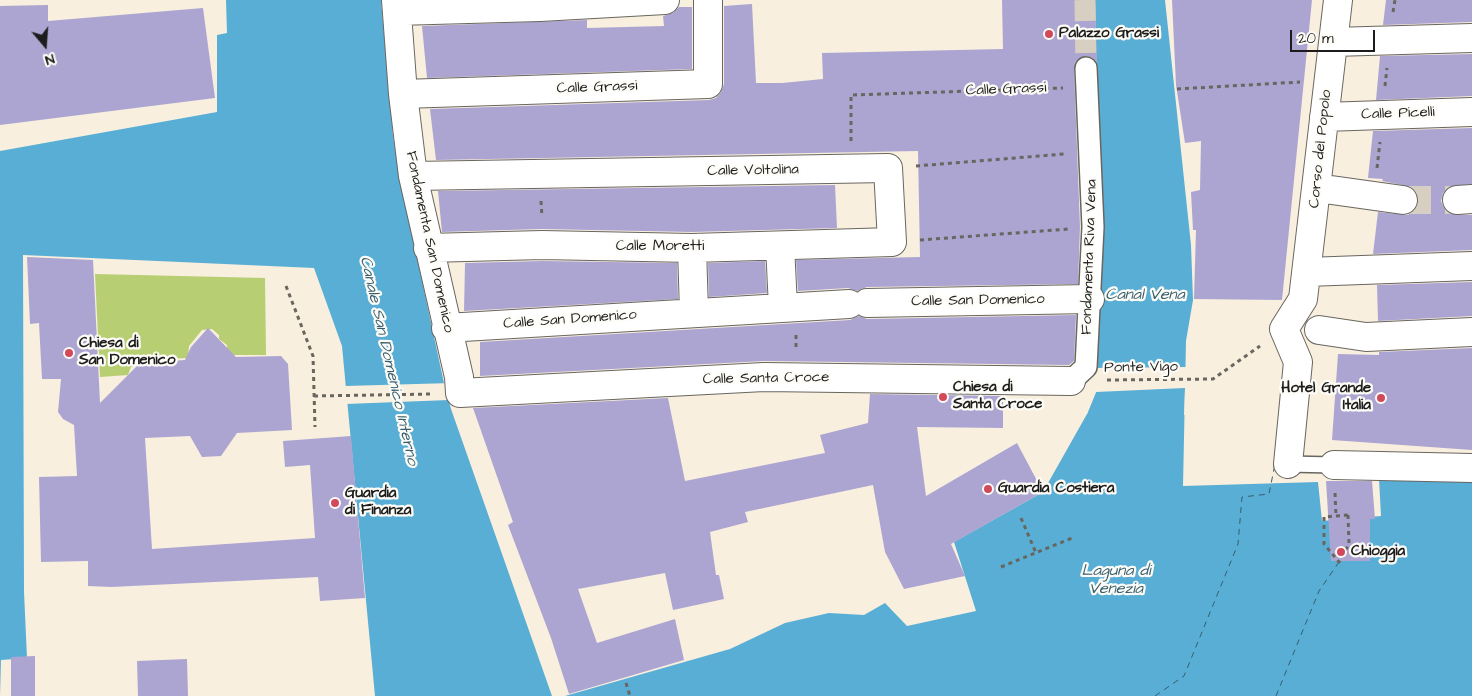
<!DOCTYPE html>
<style>
body{margin:0}
#map{position:relative;width:1472px;height:696px;overflow:hidden;background:#f8efde;font-family:"Architects Daughter",sans-serif}
canvas{display:block}
.north{position:absolute;left:20px;top:20px;width:50px;height:50px;-webkit-text-stroke:4px #fdfcf7;paint-order:stroke;rotate:162deg;font-size:14px;font-weight:700;line-height:20px;text-align:center;color:#1c1c1c}
.north::after{content:'';display:block;margin:auto;width:18px;height:22px;background:#1c1c1c;clip-path:polygon(50% 0,100% 100%,50% 72%,0 100%)}
.scale{position:absolute;left:1290px;top:30px;width:85px;height:22px;box-sizing:border-box;border:2px solid #1c1c1c;border-top:0;padding-left:6px;font-size:15px;line-height:18px;white-space:nowrap;color:#1c1c1c;-webkit-text-stroke:4px #fdfcf7;paint-order:stroke}
</style>
<div id="map">
<canvas width="1472" height="696"></canvas>
<div class="north">N</div>
<div class="scale">20 m</div>
</div>
<script>
const g = document.querySelector('canvas').getContext('2d');
g.lineJoin = 'round';
function fill(path, color) { g.fillStyle = color; g.fill(path, 'evenodd'); }
const shape = rows => new Path2D(rows.map(r => 'M' + r).join(''));
function trace(path, color, width, dash) { g.strokeStyle = color; g.lineWidth = width; g.lineCap = dash ? 'butt' : 'round'; g.setLineDash(dash || []); g.stroke(path); }
function write(font, color, halo, rows, align = 'center') {
  g.font = font + ' "Architects Daughter",sans-serif'; g.lineWidth = 4.5; g.setLineDash([]); g.textBaseline = 'middle'; g.strokeStyle = halo; g.fillStyle = color; for (const [text, x, y, turn = 0] of rows) {
    g.save(); g.translate(x, y); g.rotate((+turn || 0) * Math.PI / 180); g.textAlign = isNaN(turn) ? turn : align; if (halo) g.strokeText(text, 0, 0); g.fillText(text, 0, 0); g.restore();
  }
}
fill(shape([
 [95,274,265,278,266,355,227,355,227,345,219,339,219,335,212,329,202,330,189,346,188,358,143,360,131,367,128,375,100,377]
]), '#b7ce73');
fill(shape([
 [226,0,381,0,393,136,400,179,444,383,451,409,552,696,375,696,342,346,314,268,23,255,24,592,27,658,1,660,0,696,0,151,217,112,217,35,227,33],
 [1095,0,1165,0,1191,245,1193,300,1186,341,1183,486,1318,482,1322,521,1381,516,1379,479,1472,476,1472,696,565,696,730,649,785,623,829,613,864,615,885,603,907,626,976,611,954,542,1043,492,1087,414,1096,392,1099,189]
]), '#58aed5');
fill(shape([
 [1186,341,1188,341,1187,415,1184,415,1185,388,1096,392,1087,414,1085,412,1093,391,1095,349,1097,368,1186,367],
 [452,383,449,400,346,404,345,386]
]), '#f8efde');
trace(shape([
 [1155,696,1184,676,1238,544,1242,497,1269,494,1275,464],
 [1276,696,1319,591,1339,562]
]), '#375e6f', 1, [6, 5]);
fill(shape([
 [1002,0,1095,0,1097,62,1091,57,1085,56,1075,62,1074,69,1080,227,1078,284,867,287,857,291,848,288,798,291,796,260,920,257,918,151,436,160,430,109,709,100,716,98,721,92,724,84,724,6,752,4,756,83,782,83,823,79,822,53,1003,49],
 [1172,0,1312,0,1282,300,1194,299,1196,230,1193,230,1191,192,1200,190,1201,141,1185,143,1176,85],
 [1386,0,1472,0,1472,22,1383,25],
 [48,5,48,21,203,8,215,98,0,125,0,6],
 [679,7,692,7,692,69,427,78,422,26,587,20,587,28,664,26,663,16,673,13],
 [1472,54,1472,96,1376,100,1380,56],
 [1472,128,1472,184,1449,187,1443,193,1441,201,1444,208,1451,214,1472,215,1472,250,1373,254,1378,212,1408,215,1416,209,1418,202,1417,194,1412,187,1382,181,1383,179,1368,178,1373,131],
 [835,185,837,228,692,232,542,229,442,232,438,191],
 [27,257,93,260,100,403,140,363,185,360,191,347,208,328,236,357,281,356,288,364,292,430,237,433,221,456,202,457,190,436,145,438,152,549,315,538,310,465,285,467,283,441,351,436,365,598,320,601,318,577,111,587,88,586,88,561,41,562,39,477,77,476,74,425,63,419,58,412,61,379,42,379,39,323,30,324],
 [542,261,677,263,678,299,464,311,465,263],
 [765,261,767,293,709,297,708,263],
 [1472,282,1472,316,1378,321,1377,285],
 [1076,315,1074,361,1069,365,764,361,480,376,480,342,850,320,859,316,867,319],
 [1472,348,1472,450,1332,440,1338,354,1379,355,1379,352],
 [870,394,1003,396,1003,428,917,427,926,496,1017,443,1043,492,951,544,965,576,904,589,885,552,873,485,745,512,748,522,710,532,716,575,719,575,724,599,673,610,665,573,578,589,597,643,675,619,684,660,569,694,551,638,508,525,513,522,473,408,668,398,685,481,825,453,820,435,868,423],
 [1326,481,1372,481,1375,519,1370,519,1370,561,1331,561],
 [35,656,35,696,11,696,11,657],
 [187,659,188,696,138,696,137,661]
]), '#aca5d2');
trace(shape([
 [1085,0,1086,68]
]), '#d7cfc1', 21, [21, 11]);
trace(shape([
 [1403,200,1457,200]
]), '#d7cfc1', 28, [28, 14]);
const service = shape([
 [1288,464,1334,465]
]);
const pedestrian = shape([
 [1071,381,1086,367,1093,227,1086,68]
]);
const minor = shape([
 [396,0,403,94,413,176,459,377,460,393,764,377,1071,381],
 [397,11,540,7,665,0],
 [1333,42,1472,38],
 [403,94,708,84,708,0],
 [1324,117,1472,112],
 [413,176,888,168,892,242,692,248,542,245,428,248],
 [1317,188,1403,200],
 [1457,200,1472,199],
 [780,246,783,307],
 [692,248,694,312],
 [1307,272,1472,266],
 [867,303,1090,299],
 [446,328,849,304],
 [1319,330,1366,337,1472,332],
 [1288,464,1298,362,1284,329,1303,299,1338,0],
 [1334,465,1472,468]
]);
trace(service, '#696660', 18);
trace(pedestrian, '#696660', 24);
trace(minor, '#696660', 30);
trace(shape([
 [1393,12,1395,0],
 [1385,86,1387,68],
 [1177,89,1300,82],
 [851,141,851,95,1063,88],
 [916,166,1064,154],
 [1377,168,1380,142],
 [541,201,542,217],
 [920,240,1069,229],
 [286,286,313,356,315,427],
 [796,335,796,349],
 [1107,380,1213,379,1260,346],
 [314,396,433,394],
 [1335,493,1336,516],
 [1348,515,1349,544,1339,562,1324,544,1324,517,1348,515],
 [1021,518,1036,553],
 [1001,567,1072,538],
 [626,683,630,696]
]), '#696660', 3, [4, 4]);
trace(service, '#fff', 15);
trace(pedestrian, '#fff', 21);
trace(minor, '#fff', 28);
for (const [x, y, r, color] of [
 [1049,34,5,"#d1495b"],
 [69,353,5,"#d1495b"],
 [943,397,5,"#d1495b"],
 [1381,398,5,"#d1495b"],
 [988,489,5,"#d1495b"],
 [335,503,5,"#d1495b"],
 [1341,552,5,"#d1495b"]
]) { const dot = new Path2D(); dot.arc(x, y, r, 0, 2 * Math.PI); g.fillStyle = color; g.fill(dot); trace(dot, '#fdfcf7', 2); }
write('bold 15px', '#1c1c1c', '#fdfcf7', [
 ["Palazzo Grassi",1059,34],
 ["Chiesa di",79,344],
 ["San Domenico",79,361],
 ["Chiesa di",953,388],
 ["Santa Croce",953,405],
 ["Hotel Grande",1371,389,"right"],
 ["Italia",1371,406,"right"],
 ["Guardia Costiera",998,489],
 ["Guardia",345,494],
 ["di Finanza",345,511],
 ["Chioggia",1351,552]
], 'left');
write('15px', '#1c1c1c', '#fdfcf7', [
 ["Calle Grassi",597,88,-2],
 ["Calle Grassi",1006,90,-2],
 ["Calle Picelli",1398,114,-2],
 ["Corso del Popolo",1321,149,-84],
 ["Calle Voltolina",753,171,-1],
 ["Fondamenta San Domenico",429,242,78],
 ["Calle Moretti",660,247],
 ["Fondamenta Riva Vena",1090,257,-88],
 ["Calle San Domenico",978,301,-1],
 ["Calle San Domenico",570,320,-4],
 ["Ponte Vigo",1141,368,-1],
 ["Calle Santa Croce",766,379,-1]
]);
write('italic 16px', '#375e6f', '#fdfcf7', [
 ["Canal Vena",1145,296],
 ["Canale San Domenico Interno",388,361,77],
 ["Laguna di",1116,572],
 ["Venezia",1116,590]
]);
</script>
